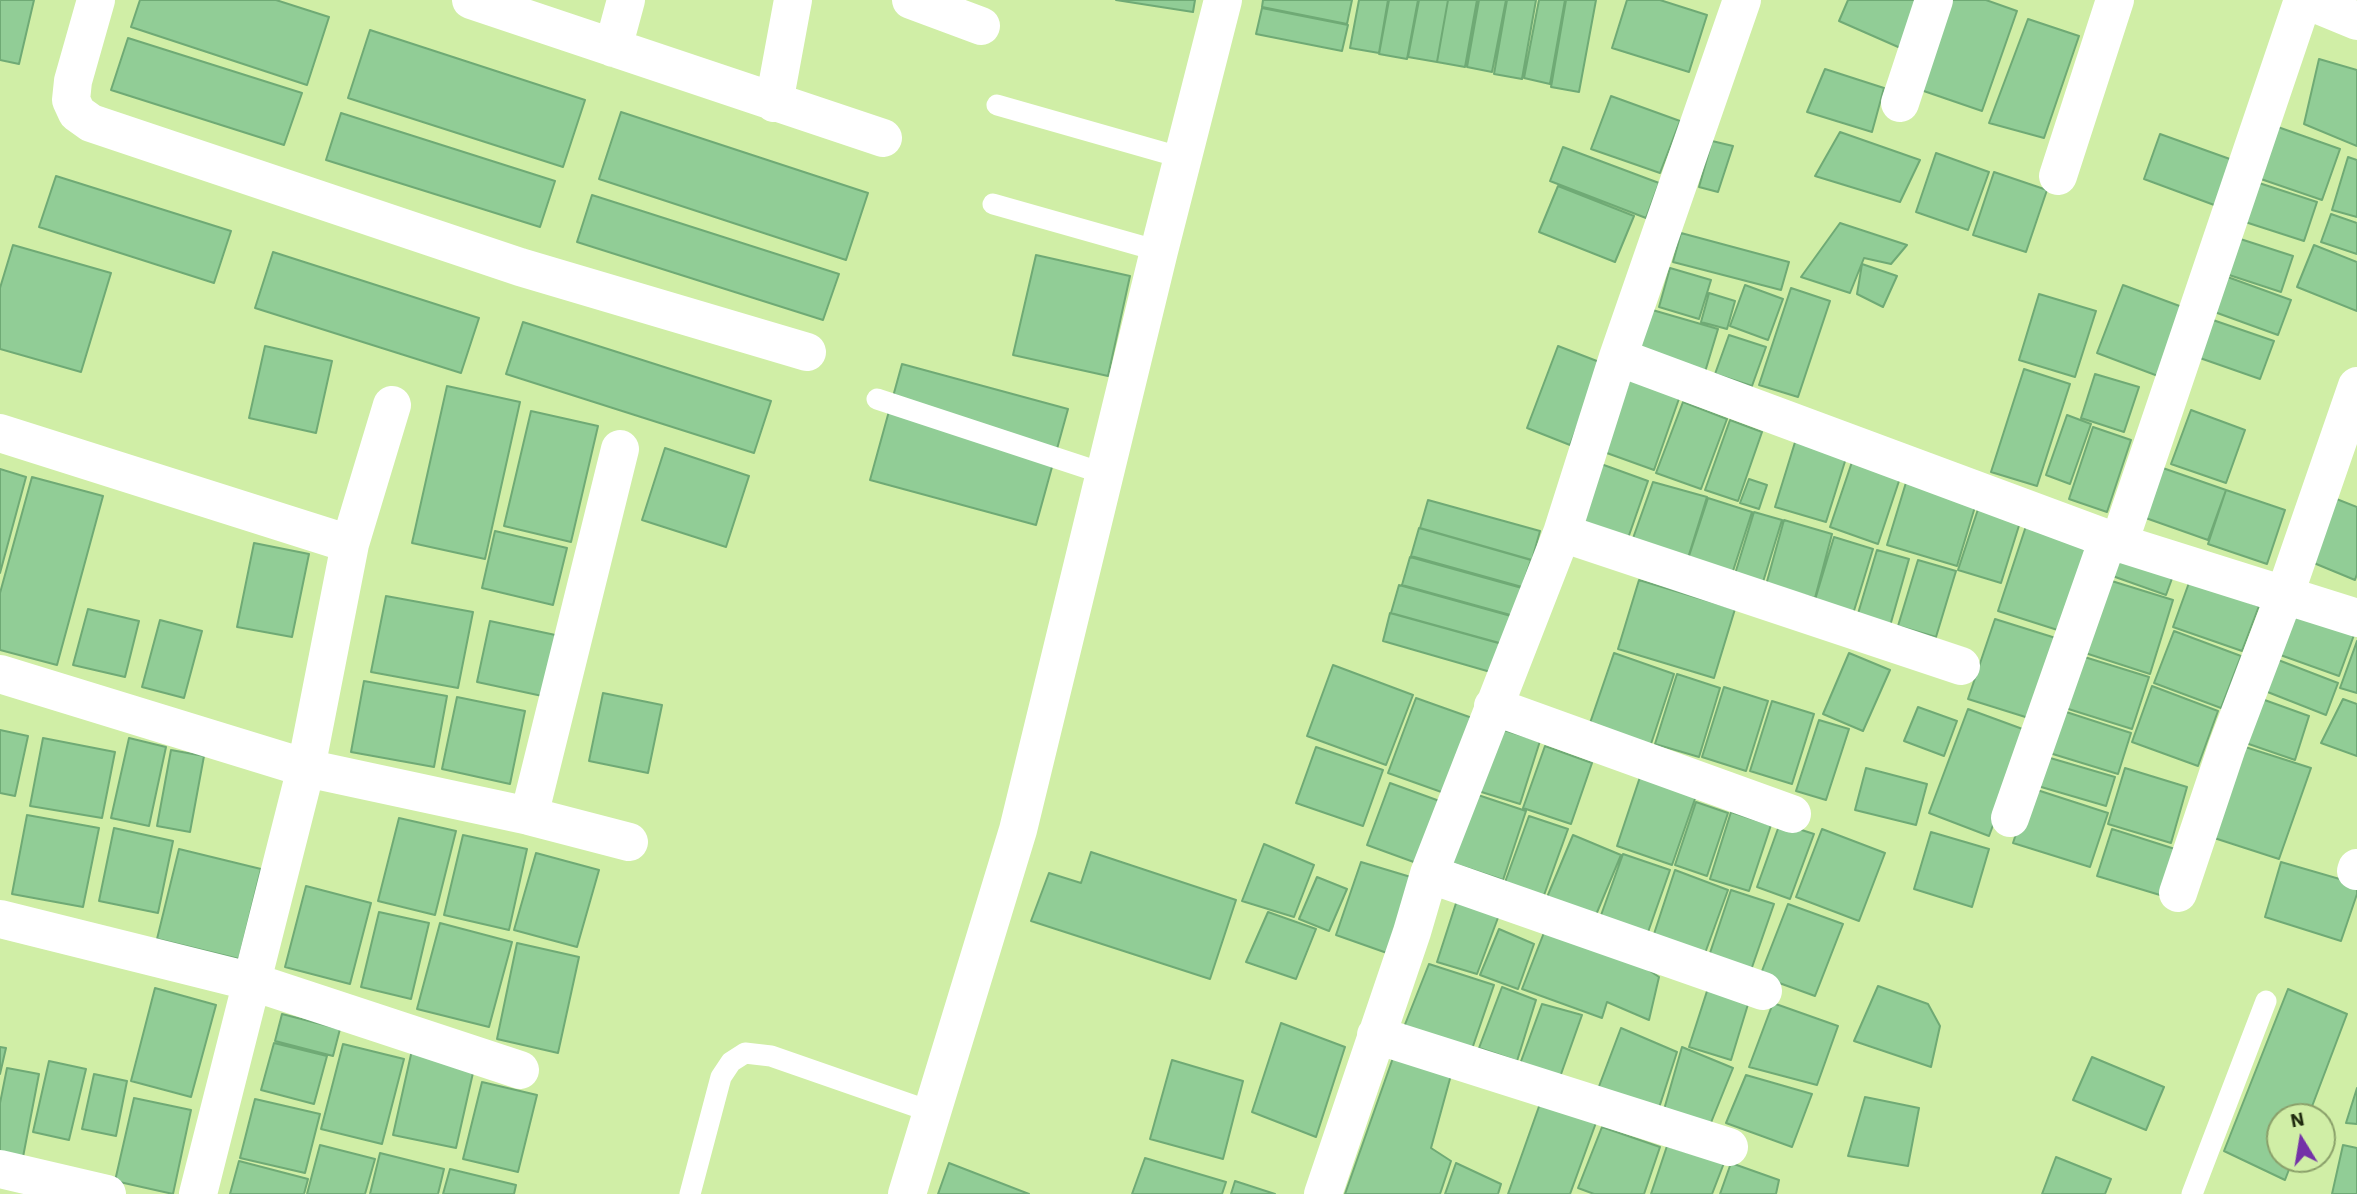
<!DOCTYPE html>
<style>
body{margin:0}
#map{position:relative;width:2357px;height:1194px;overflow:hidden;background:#d0eea6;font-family:"IBM Plex Sans",sans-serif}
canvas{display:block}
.north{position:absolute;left:2266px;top:1103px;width:70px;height:70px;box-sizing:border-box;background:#d0eea6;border:2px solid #8aa06a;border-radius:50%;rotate:349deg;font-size:19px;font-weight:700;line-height:28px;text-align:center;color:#202b0f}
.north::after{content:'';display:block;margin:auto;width:24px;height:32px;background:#7432a7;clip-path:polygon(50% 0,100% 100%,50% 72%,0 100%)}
</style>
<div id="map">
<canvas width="2357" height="1194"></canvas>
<div class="north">N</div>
</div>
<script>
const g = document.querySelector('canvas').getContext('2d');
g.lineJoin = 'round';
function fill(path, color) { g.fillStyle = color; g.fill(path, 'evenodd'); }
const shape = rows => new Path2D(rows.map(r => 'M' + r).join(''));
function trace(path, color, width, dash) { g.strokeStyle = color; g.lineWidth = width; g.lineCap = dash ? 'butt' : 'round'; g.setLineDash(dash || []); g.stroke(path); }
const building = shape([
 [0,0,34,0,19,64,0,60,0,0],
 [140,0,276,0,329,17,307,85,131,27,140,0],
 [1116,0,1195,0,1193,12,1116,0],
 [1263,0,1352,0,1347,24,1262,7,1263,0],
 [1359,0,1388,0,1379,53,1350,48,1359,0],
 [1389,0,1418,0,1407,59,1379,54,1389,0],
 [1419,0,1448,0,1437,62,1408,57,1419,0],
 [1448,0,1477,0,1465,67,1437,62,1448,0],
 [1479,0,1506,0,1492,72,1467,67,1479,0],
 [1507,0,1536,0,1522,79,1494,74,1507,0],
 [1539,0,1565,0,1550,84,1524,78,1539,0],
 [1566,0,1596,0,1579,92,1551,87,1566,0],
 [1627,0,1660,0,1707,15,1689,72,1612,48,1627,0],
 [1848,0,1927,0,1905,50,1839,21,1848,0],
 [1946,0,1986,0,2017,11,1982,111,1915,88,1946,0],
 [1262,8,1348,25,1342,51,1256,34,1262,8],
 [2028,19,2079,36,2044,138,1989,123,2028,19],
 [370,30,585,100,563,167,348,98,370,30],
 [128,38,302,93,284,145,111,90,128,38],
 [2319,59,2357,70,2357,146,2304,124,2319,59],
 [1825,69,1884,88,1872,132,1807,112,1825,69],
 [1611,96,1680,121,1660,173,1591,149,1611,96],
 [621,112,868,193,846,260,599,179,621,112],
 [341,113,555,181,540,227,326,160,341,113],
 [2275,126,2340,149,2322,200,2255,177,2275,126],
 [1840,132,1920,160,1900,202,1815,176,1840,132],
 [2160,134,2241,163,2225,209,2144,179,2160,134],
 [1712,141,1733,146,1718,192,1699,187,1712,141],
 [1563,147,1659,183,1646,218,1550,181,1563,147],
 [1936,153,1989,172,1968,230,1916,212,1936,153],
 [2348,157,2357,160,2357,217,2332,210,2348,157],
 [1994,172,2047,190,2026,252,1973,235,1994,172],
 [56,176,231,231,214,283,39,227,56,176],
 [2253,181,2317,202,2304,241,2239,220,2253,181],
 [1558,186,1634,216,1615,262,1539,232,1558,186],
 [592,195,839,274,823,320,577,242,592,195],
 [2331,214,2357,223,2357,254,2321,242,2331,214],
 [1840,223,1907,245,1891,264,1864,258,1850,293,1801,277,1840,223],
 [1681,233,1789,262,1781,290,1673,262,1681,233],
 [2231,236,2293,256,2281,292,2220,272,2231,236],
 [13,245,111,273,81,372,0,349,0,288,13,245],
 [2314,245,2357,262,2357,311,2297,287,2314,245],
 [273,252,479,318,461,373,255,308,273,252],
 [1036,255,1130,276,1108,376,1013,355,1036,255],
 [1862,264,1897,276,1883,307,1857,294,1862,264],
 [1670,268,1711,280,1699,319,1659,307,1670,268],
 [2222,275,2291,300,2278,335,2209,310,2222,275],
 [1745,285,1783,299,1768,340,1730,326,1745,285],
 [2123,285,2185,308,2158,376,2097,353,2123,285],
 [1791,288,1830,301,1798,397,1759,385,1791,288],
 [1709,293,1735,301,1727,329,1701,322,1709,293],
 [2039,294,2096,311,2075,377,2019,360,2039,294],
 [1649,309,1718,329,1705,372,1636,351,1649,309],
 [2210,319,2274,341,2260,379,2197,357,2210,319],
 [523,322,771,401,754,453,506,374,523,322],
 [1729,335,1766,347,1752,386,1715,374,1729,335],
 [265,346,332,361,316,433,249,418,265,346],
 [1558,346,1602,363,1570,445,1527,428,1558,346],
 [902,364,1068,409,1036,525,870,480,902,364],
 [2024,369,2070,384,2037,486,1991,472,2024,369],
 [2095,374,2139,387,2124,432,2081,418,2095,374],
 [1631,376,1681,393,1654,470,1604,452,1631,376],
 [447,386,520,402,485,559,412,543,447,386],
 [1683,402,1727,419,1701,489,1656,473,1683,402],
 [2191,410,2245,430,2226,483,2171,464,2191,410],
 [531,411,598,426,571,542,504,526,531,411],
 [2067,415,2091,424,2070,484,2046,475,2067,415],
 [1730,420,1762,432,1738,501,1705,490,1730,420],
 [2093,427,2131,440,2107,512,2069,499,2093,427],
 [1796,439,1847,455,1826,522,1775,507,1796,439],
 [665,448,749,476,726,547,642,520,665,448],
 [1854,456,1902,472,1878,544,1830,527,1854,456],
 [1601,464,1648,481,1626,544,1577,527,1601,464],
 [2157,466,2226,490,2208,540,2140,516,2157,466],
 [0,469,26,477,0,573,0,469],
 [1908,476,1978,497,1957,566,1887,545,1908,476],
 [32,477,103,496,57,665,0,650,0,593,32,477],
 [1749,479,1767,485,1759,509,1740,503,1749,479],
 [1653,482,1707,497,1688,558,1632,541,1653,482],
 [2226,490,2285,510,2267,564,2208,544,2226,490],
 [1708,498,1752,512,1732,574,1688,559,1708,498],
 [2334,498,2357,507,2357,574,2355,580,2309,561,2334,498],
 [1428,500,1540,531,1532,560,1420,528,1428,500],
 [1980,503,2022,516,2001,583,1958,570,1980,503],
 [1754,512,1782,520,1763,582,1735,574,1754,512],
 [1784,520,1832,534,1815,598,1766,585,1784,520],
 [2027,523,2096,546,2067,633,1998,611,2027,523],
 [1419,528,1531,560,1522,587,1411,556,1419,528],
 [495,531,567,548,553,605,482,588,495,531],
 [1834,537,1873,549,1853,614,1814,603,1834,537],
 [254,543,309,554,292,637,237,627,254,543],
 [1877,550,1909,559,1890,626,1857,617,1877,550],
 [2112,552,2174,573,2166,595,2104,573,2112,552],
 [1410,557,1522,588,1514,616,1402,585,1410,557],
 [1918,560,1956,571,1936,637,1898,626,1918,560],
 [2102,578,2173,600,2150,674,2079,651,2102,578],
 [1639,580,1735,609,1714,678,1618,649,1639,580],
 [2190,580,2259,606,2242,651,2173,627,2190,580],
 [1399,585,1511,616,1503,644,1391,613,1399,585],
 [386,596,473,612,458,688,371,672,386,596],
 [88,609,139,621,125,677,73,665,88,609],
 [2290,611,2354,635,2339,676,2272,652,2290,611],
 [1390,613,1502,644,1494,673,1383,641,1390,613],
 [1995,619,2062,640,2035,720,1968,699,1995,619],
 [160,620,202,631,184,698,142,687,160,620],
 [490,621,560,636,547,697,477,682,490,621],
 [2174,631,2241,656,2221,708,2154,683,2174,631],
 [2357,641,2357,693,2340,688,2357,641],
 [1614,653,1674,674,1650,747,1589,726,1614,653],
 [1849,653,1890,670,1863,731,1823,714,1849,653],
 [2078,655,2149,677,2132,729,2062,707,2078,655],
 [2273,658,2338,683,2326,715,2260,689,2273,658],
 [1333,665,1413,695,1386,765,1307,736,1333,665],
 [1677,674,1720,688,1699,757,1655,744,1677,674],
 [364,681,447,696,434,767,351,752,364,681],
 [2152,686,2218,711,2198,766,2132,742,2152,686],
 [1724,687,1768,701,1746,771,1702,757,1724,687],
 [603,693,662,705,648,773,589,761,603,693],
 [457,697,525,711,510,784,442,769,457,697],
 [1416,698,1475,719,1447,794,1388,773,1416,698],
 [2259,698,2309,716,2295,760,2240,741,2259,698],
 [2343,699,2357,704,2357,756,2321,743,2343,699],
 [1772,701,1814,714,1792,784,1750,771,1772,701],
 [1918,707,1957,721,1944,756,1904,741,1918,707],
 [1968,709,2028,731,1989,836,1929,813,1968,709],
 [2057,709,2131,733,2118,774,2043,751,2057,709],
 [1819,720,1849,729,1826,800,1796,791,1819,720],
 [1494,727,1540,741,1520,804,1475,790,1494,727],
 [0,730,28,736,15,796,0,793,0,730],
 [43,738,115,752,102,818,30,806,43,738],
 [129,738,166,747,149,826,111,818,129,738],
 [2239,745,2311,768,2279,859,2208,836,2239,745],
 [1545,746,1592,763,1571,824,1523,808,1545,746],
 [1316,747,1383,770,1363,826,1296,803,1316,747],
 [171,750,204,756,190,832,157,826,171,750],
 [2040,755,2115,777,2106,806,2031,784,2040,755],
 [1866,768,1927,784,1916,825,1855,810,1866,768],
 [2125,768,2187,787,2171,843,2108,824,2125,768],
 [1641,774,1697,793,1672,865,1617,846,1641,774],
 [1390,783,1445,803,1422,865,1367,845,1390,783],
 [2031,788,2108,813,2090,867,2013,843,2031,788],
 [1475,794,1526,811,1503,880,1452,863,1475,794],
 [1696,802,1728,813,1707,876,1675,865,1696,802],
 [1731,812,1771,825,1749,891,1710,879,1731,812],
 [27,815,99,828,83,907,12,894,27,815],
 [1529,816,1568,829,1543,898,1504,885,1529,816],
 [399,818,456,831,435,915,378,901,399,818],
 [1780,823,1814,834,1790,899,1757,887,1780,823],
 [114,828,173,841,158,913,99,901,114,828],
 [1822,829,1885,853,1859,921,1796,897,1822,829],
 [2112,829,2175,849,2160,895,2097,876,2112,829],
 [1931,832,1989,849,1972,907,1914,889,1931,832],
 [463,835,527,849,509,930,444,915,463,835],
 [1573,835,1621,855,1593,922,1545,902,1573,835],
 [1264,844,1314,865,1294,917,1242,901,1264,844],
 [179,849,261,869,239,959,157,939,179,849],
 [1091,852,1236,900,1210,979,1031,921,1049,873,1081,883,1091,852],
 [536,853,599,870,577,947,514,930,536,853],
 [1623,854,1670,870,1647,935,1600,918,1623,854],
 [1361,862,1414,878,1387,953,1336,935,1361,862],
 [2281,862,2357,884,2357,894,2341,941,2265,917,2281,862],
 [1675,870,1728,890,1704,956,1652,940,1675,870],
 [1317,877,1347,889,1329,931,1299,919,1317,877],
 [306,886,371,903,350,984,285,967,306,886],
 [1731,890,1774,904,1750,973,1708,959,1731,890],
 [1459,894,1502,907,1477,974,1437,962,1459,894],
 [1788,904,1843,924,1815,996,1760,976,1788,904],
 [379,912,429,923,411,999,361,987,379,912],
 [1268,912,1316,929,1296,979,1246,962,1268,912],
 [440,923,512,942,489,1027,417,1009,440,923],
 [1499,929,1534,944,1518,989,1480,975,1499,929],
 [1545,930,1622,952,1659,977,1649,1020,1607,1002,1602,1018,1522,989,1545,930],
 [517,943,579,957,558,1053,497,1039,517,943],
 [1429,964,1494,985,1472,1049,1404,1027,1429,964],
 [1878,986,1928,1004,1940,1026,1931,1067,1854,1041,1878,986],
 [1502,987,1536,1000,1517,1061,1479,1048,1502,987],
 [155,988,216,1005,191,1097,131,1081,155,988],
 [1708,988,1749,1001,1731,1060,1689,1047,1708,988],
 [2288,989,2347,1014,2308,1117,2280,1117,2280,1159,2293,1159,2285,1180,2224,1151,2288,989],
 [1773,1003,1838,1026,1817,1085,1749,1067,1773,1003],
 [1542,1004,1582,1015,1560,1077,1520,1064,1542,1004],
 [282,1014,340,1029,333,1056,275,1041,282,1014],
 [1281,1023,1345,1047,1316,1137,1252,1112,1281,1023],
 [1621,1028,1677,1052,1658,1111,1598,1089,1621,1028],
 [274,1043,327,1056,314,1104,261,1090,274,1043],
 [343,1044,404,1059,382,1144,321,1129,343,1044],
 [0,1047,6,1048,0,1074,0,1047],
 [1682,1047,1733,1068,1708,1130,1663,1113,1682,1047],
 [412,1050,475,1064,456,1148,393,1135,412,1050],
 [1394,1055,1451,1075,1431,1148,1451,1161,1440,1194,1345,1194,1394,1055],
 [2092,1057,2164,1087,2146,1130,2073,1100,2092,1057],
 [1172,1060,1243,1081,1223,1159,1150,1139,1172,1060],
 [49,1061,86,1069,69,1140,33,1132,49,1061],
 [7,1068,39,1074,23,1157,0,1152,0,1103,7,1068],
 [94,1074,127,1081,116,1136,82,1129,94,1074],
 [1746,1075,1812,1094,1792,1147,1726,1123,1746,1075],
 [482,1082,537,1095,518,1172,463,1159,482,1082],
 [2357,1088,2357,1124,2346,1123,2357,1088],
 [1865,1097,1919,1108,1908,1166,1848,1156,1865,1097],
 [134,1098,191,1110,173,1194,115,1181,134,1098],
 [1542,1098,1597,1120,1570,1194,1508,1194,1542,1098],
 [255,1099,320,1114,305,1173,240,1158,255,1099],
 [1602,1127,1660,1147,1644,1194,1594,1194,1578,1188,1602,1127],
 [320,1145,375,1159,365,1194,307,1194,320,1145],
 [2343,1145,2357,1148,2357,1194,2332,1194,2343,1145],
 [1667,1146,1724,1163,1712,1194,1651,1194,1667,1146],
 [380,1153,444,1169,438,1194,370,1194,380,1153],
 [2056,1157,2111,1179,2105,1194,2042,1194,2056,1157],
 [1145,1158,1226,1182,1222,1194,1132,1194,1145,1158],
 [239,1161,308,1179,304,1194,230,1194,239,1161],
 [949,1163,1029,1194,938,1194,949,1163],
 [1456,1163,1501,1184,1498,1194,1445,1194,1456,1163],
 [1731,1163,1779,1180,1776,1194,1720,1194,1731,1163],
 [450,1169,516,1185,514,1194,443,1194,450,1169],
 [1235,1181,1275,1194,1231,1194,1235,1181]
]);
fill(building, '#91cd96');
trace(building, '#6faa75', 2);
trace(shape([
 [997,105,1183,158],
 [993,204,1159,251],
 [877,399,1105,474],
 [690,1194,721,1077,731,1062,745,1053,771,1056,932,1112],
 [2192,1194,2266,1001]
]), '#fff', 21);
trace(shape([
 [96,0,73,81,71,100,77,113,91,123,520,267,807,352],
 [471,0,883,138],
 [911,0,981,26],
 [2306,0,2357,21],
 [613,48,626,0],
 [774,103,793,0],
 [1900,103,1934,0],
 [2058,176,2115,0],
 [1618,357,2119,543,2357,618],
 [0,433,350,544],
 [1562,533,1961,666],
 [2119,543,2303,0],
 [0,674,306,768,529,816,629,842],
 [1493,706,1792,814],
 [529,816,620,449],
 [2010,818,2108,539],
 [2356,871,2357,868],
 [1429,874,1763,991],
 [2178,893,2227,747,2285,594,2357,386],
 [0,919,253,982,520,1070],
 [1376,1035,1729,1147],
 [0,1169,107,1194],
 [198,1194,306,768,350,544,392,405],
 [907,1194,1018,830,1159,251,1223,0],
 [1323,1194,1412,932,1429,874,1562,533,1618,357,1742,0]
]), '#fff', 38);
</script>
